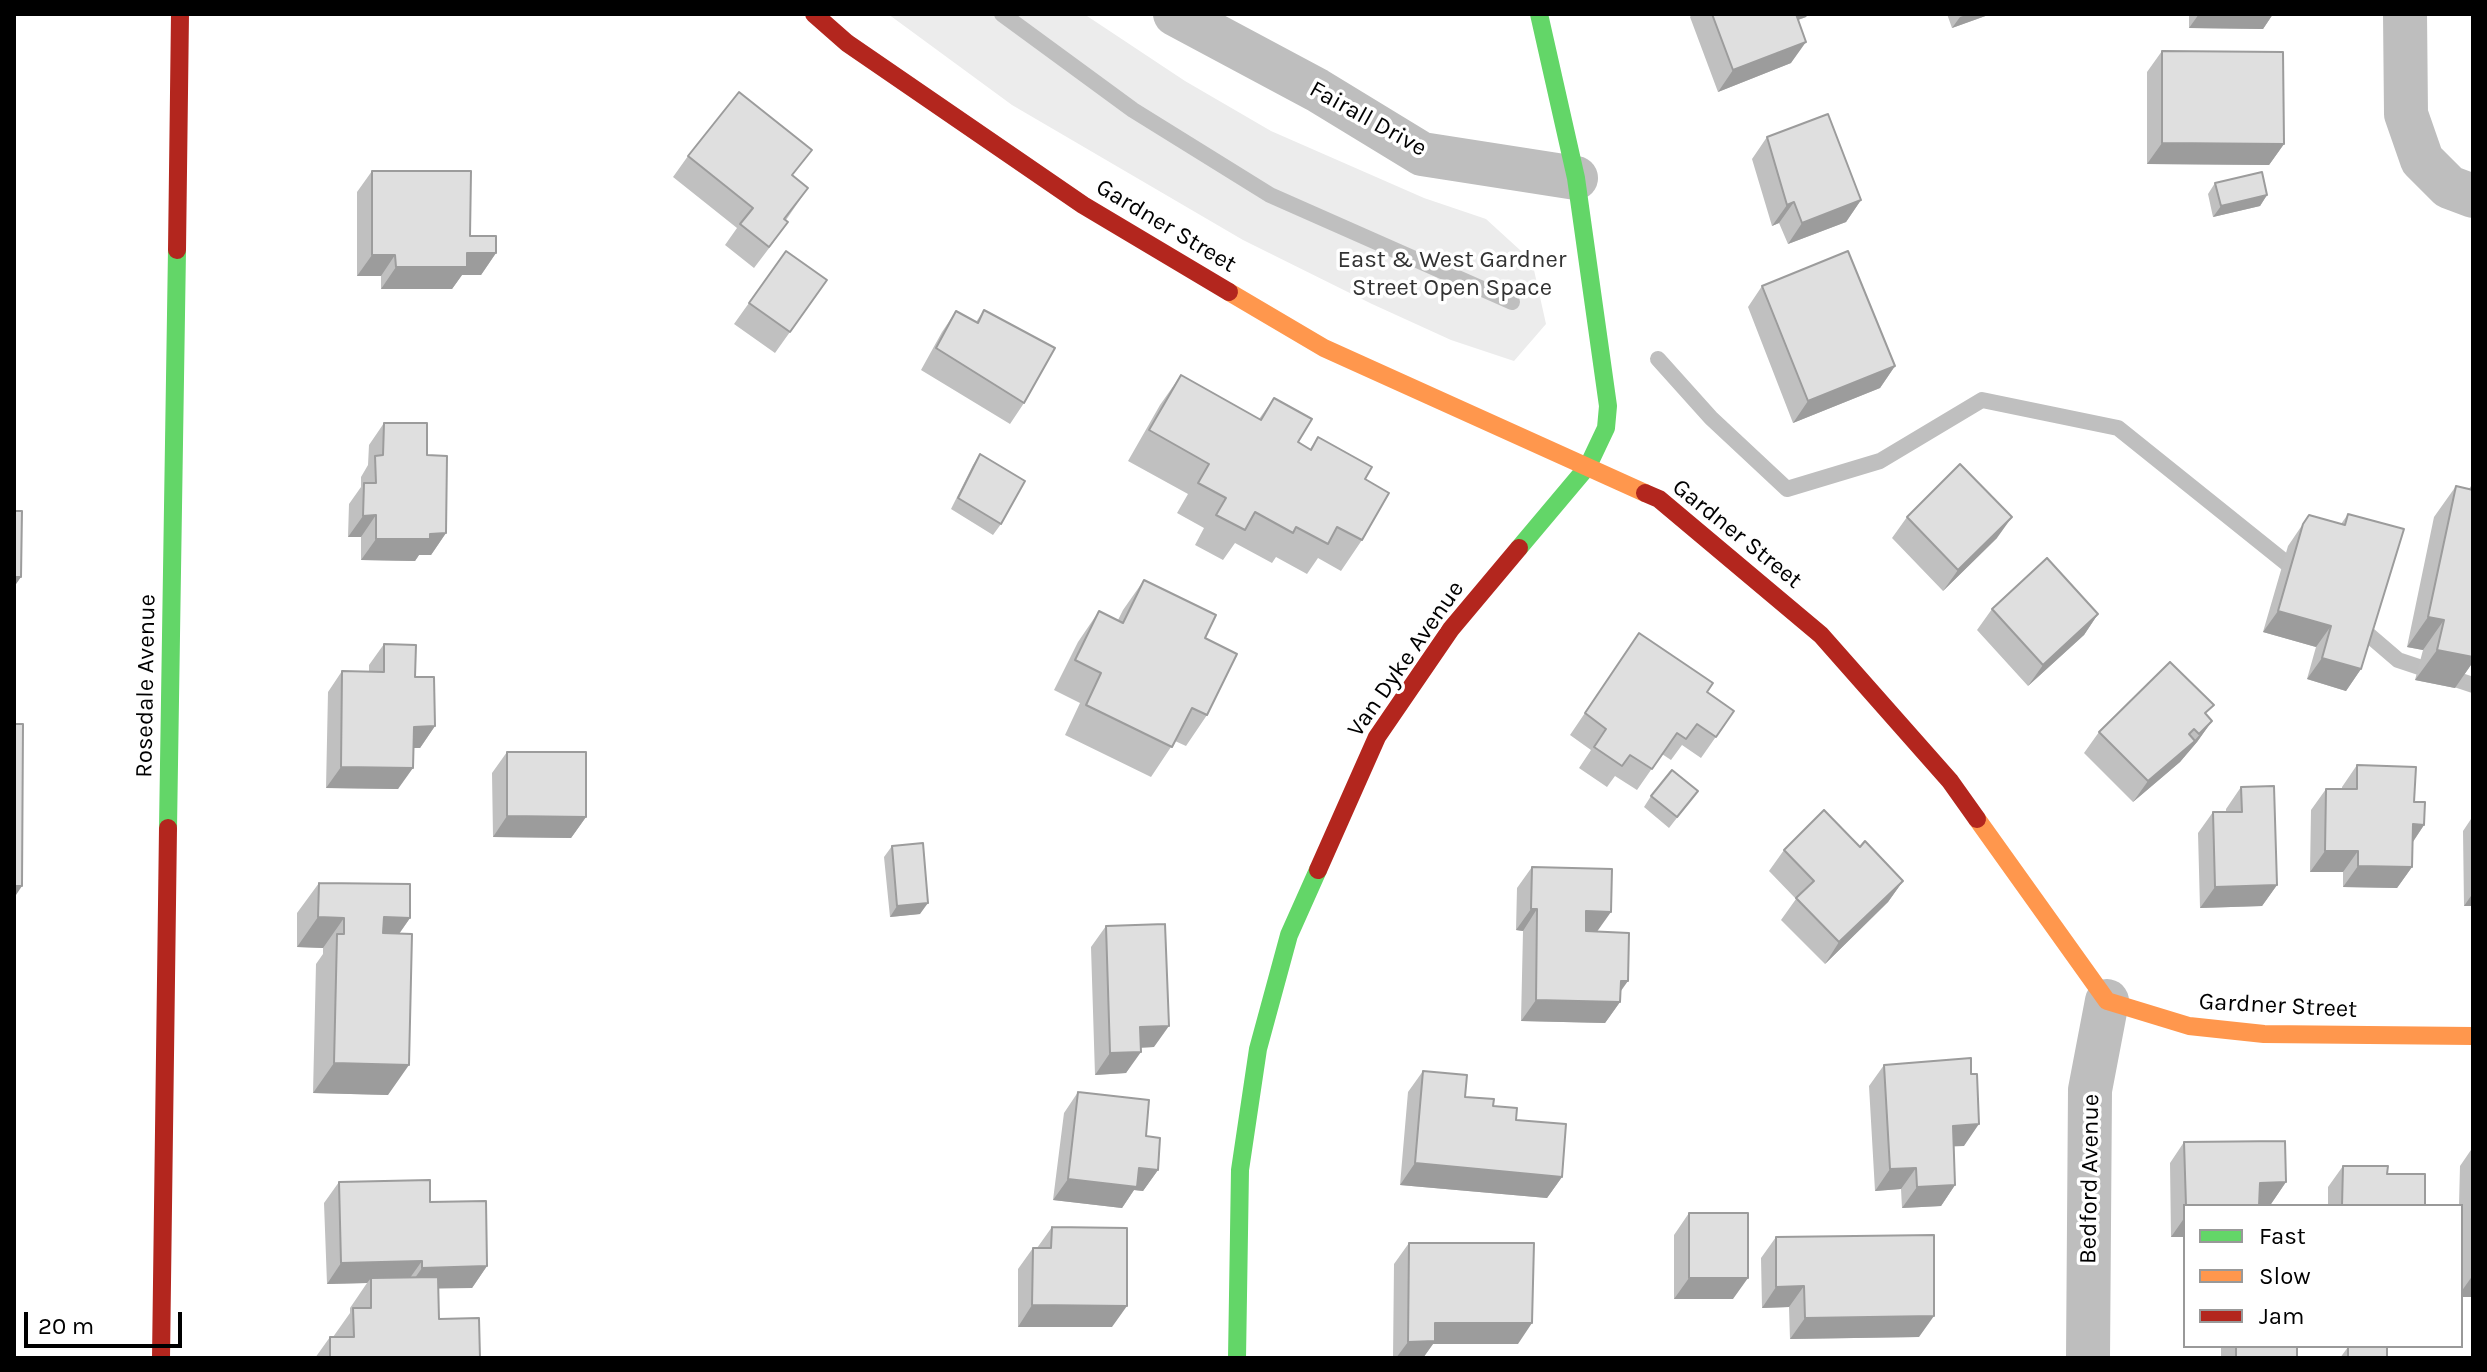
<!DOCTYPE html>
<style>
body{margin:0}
#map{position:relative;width:2487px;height:1372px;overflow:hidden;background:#fff;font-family:Karla,sans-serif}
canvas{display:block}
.frame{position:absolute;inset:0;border:16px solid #000;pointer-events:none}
.legend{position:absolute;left:2183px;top:1204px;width:280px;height:144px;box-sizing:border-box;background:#fff;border:2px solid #999;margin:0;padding:10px 14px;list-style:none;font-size:24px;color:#000}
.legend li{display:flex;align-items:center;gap:16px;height:40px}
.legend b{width:40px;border:2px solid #999}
.scale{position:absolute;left:24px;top:1312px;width:158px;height:36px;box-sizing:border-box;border:4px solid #000;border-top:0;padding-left:10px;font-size:24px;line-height:28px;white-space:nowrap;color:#000;-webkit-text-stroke:6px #fff;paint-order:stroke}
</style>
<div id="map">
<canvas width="2487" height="1372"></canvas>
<div class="frame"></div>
<ul class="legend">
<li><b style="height:10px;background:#63d668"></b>Fast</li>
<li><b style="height:10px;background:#ff974d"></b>Slow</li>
<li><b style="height:10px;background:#b3261e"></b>Jam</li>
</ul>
<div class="scale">20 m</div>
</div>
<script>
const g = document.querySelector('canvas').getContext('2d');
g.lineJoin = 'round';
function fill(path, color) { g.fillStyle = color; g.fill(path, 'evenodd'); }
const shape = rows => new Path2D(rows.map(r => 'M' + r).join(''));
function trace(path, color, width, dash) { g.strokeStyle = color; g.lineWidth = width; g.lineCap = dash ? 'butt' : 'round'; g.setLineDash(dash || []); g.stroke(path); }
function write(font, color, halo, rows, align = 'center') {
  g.font = font + ' Karla,sans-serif'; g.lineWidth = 7; g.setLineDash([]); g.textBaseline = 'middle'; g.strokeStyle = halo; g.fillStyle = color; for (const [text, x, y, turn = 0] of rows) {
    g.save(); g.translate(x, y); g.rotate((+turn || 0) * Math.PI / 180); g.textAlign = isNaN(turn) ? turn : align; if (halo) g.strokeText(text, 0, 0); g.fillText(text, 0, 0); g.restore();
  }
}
fill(shape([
 [888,14,1084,14,1185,81,1271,131,1424,198,1486,219,1532,261,1546,324,1514,361,1451,340,1372,304,1243,240,1012,105]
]), '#ececec');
trace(shape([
 [1002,14,1133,110,1270,195,1512,302],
 [1658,359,1711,418,1787,489,1880,461,1982,400,2118,428,2300,574],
 [2356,624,2398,660,2473,685]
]), '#bfbfbf', 16);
trace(shape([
 [1175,14,1317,90,1422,154,1576,178],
 [2405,14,2406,114,2422,160,2449,187,2473,196],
 [2088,1358,2090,1090,2107,1001]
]), '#bebebe', 44);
trace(shape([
 [1519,548,1588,466,1606,428,1608,406,1576,178,1539,14],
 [168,828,177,250],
 [1237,1358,1240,1170,1258,1049,1289,935,1318,870]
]), '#63d668', 18);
trace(shape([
 [1229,292,1324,348,1645,493],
 [1977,819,2107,1001,2189,1026,2264,1034,2473,1036]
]), '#ff974d', 18);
trace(shape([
 [814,14,847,43,1083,205,1229,292],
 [177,250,180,14],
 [1645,493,1659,499,1821,635,1950,781,1977,819],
 [1318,870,1377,737,1451,629,1519,548],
 [161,1358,168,828]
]), '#b3261e', 18);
fill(shape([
 [1692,14,1808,14,1806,17,1798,20,1791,63,1718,92,1690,17],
 [1947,14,1991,14,1952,28],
 [2189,14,2273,14,2263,29,2189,28],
 [2162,51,2284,144,2269,165,2147,164,2147,72],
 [1767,137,1861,200,1846,222,1788,244,1779,223,1772,226,1752,159],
 [688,156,793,176,808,188,786,220,773,243,754,268,725,245,737,228,673,177],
 [372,171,496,253,481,275,462,275,452,289,381,289,381,276,357,276,357,192],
 [2215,183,2267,195,2260,206,2213,217,2208,194],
 [786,251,827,280,775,353,734,324],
 [1762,286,1895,366,1880,388,1793,423,1748,307],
 [984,310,1024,403,1010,424,921,370,942,332,956,311,976,322],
 [1181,375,1259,419,1274,398,1298,442,1310,449,1318,437,1365,479,1362,540,1341,571,1318,558,1307,574,1276,557,1272,563,1235,543,1223,560,1195,545,1204,528,1177,513,1188,494,1128,461,1160,405],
 [384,423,427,455,446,533,431,555,419,555,415,561,361,560,361,537,348,537,349,504,361,487,361,477,368,465,369,445],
 [980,454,1001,524,993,535,951,509,973,465],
 [2473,483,2473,662,2455,688,2415,680,2423,650,2407,647,2434,517,2456,486,2469,489],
 [2348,514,2361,669,2346,691,2307,679,2316,647,2263,632,2288,546,2309,515,2341,524],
 [1907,517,1997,538,1943,591,1892,538],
 [1144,580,1205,638,1207,715,1186,746,1175,741,1151,777,1065,735,1080,703,1054,690,1078,642,1099,611,1118,620,1123,610],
 [1992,609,2098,614,2084,635,2028,686,1977,630],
 [1639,633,1707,692,1734,711,1701,758,1682,745,1671,760,1662,754,1637,790,1615,776,1607,787,1579,768,1591,750,1570,735],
 [384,644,415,677,435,726,420,748,414,748,398,789,326,788,328,692,342,671,369,672,369,665],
 [2207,715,2212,721,2197,742,2180,762,2133,802,2084,753,2099,732],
 [507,752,586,817,571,838,493,837,492,773],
 [2357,765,2414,802,2424,825,2413,842,2412,867,2397,888,2343,887,2343,872,2310,872,2311,810,2326,789,2342,789,2342,787],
 [2241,787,2277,885,2262,906,2200,908,2198,833,2213,812,2226,812,2226,809],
 [1698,791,1669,828,1644,807,1651,796],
 [2473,816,2473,906,2464,906,2463,831],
 [892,846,920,914,890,917,884,857],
 [1784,850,1903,881,1888,902,1825,964,1781,920,1796,899,1769,871],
 [1532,867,1597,932,1621,991,1620,1002,1605,1023,1521,1021,1523,931,1516,930,1517,888],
 [319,883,410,918,399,934,388,1095,313,1093,316,964,323,954,323,948,297,947,297,913],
 [1106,926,1154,1047,1141,1048,1126,1073,1095,1075,1091,947],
 [1884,1065,1964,1146,1954,1146,1955,1185,1941,1206,1902,1208,1901,1189,1875,1191,1869,1086],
 [1423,1071,1465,1097,1493,1106,1516,1120,1562,1177,1547,1198,1400,1185,1408,1092],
 [1078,1092,1146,1136,1158,1170,1143,1191,1134,1190,1122,1208,1053,1200,1064,1113],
 [2184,1142,2286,1182,2271,1204,2185,1206,2185,1237,2171,1237,2170,1163],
 [2473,1147,2473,1297,2461,1297,2461,1206,2459,1206,2460,1166],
 [2343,1166,2387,1174,2425,1206,2328,1206,2328,1187],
 [339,1182,430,1202,487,1266,472,1288,438,1288,439,1319,480,1358,315,1358,330,1337,333,1337,350,1313,350,1308,367,1283,327,1284,324,1203],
 [1689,1213,1733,1299,1674,1299,1674,1235],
 [1052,1227,1112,1327,1018,1327,1018,1269,1033,1248,1037,1248],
 [1776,1237,1919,1337,1790,1339,1789,1307,1762,1308,1761,1258],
 [1409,1243,1518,1344,1433,1344,1423,1358,1393,1358,1394,1264],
 [2221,1346,2297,1346,2297,1358,2221,1358],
 [2348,1347,2387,1358,2340,1358]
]), '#c0c0c0');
fill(shape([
 [1787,14,1808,14,1806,17,1778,27],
 [1969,14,1991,14,1952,28,1960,17],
 [2199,14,2273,14,2263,29,2189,28],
 [1806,42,1791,63,1718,92,1733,70],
 [2162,143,2284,144,2269,165,2147,164],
 [2267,195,2260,206,2213,217,2221,206],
 [1861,200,1846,222,1788,244,1802,223],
 [1794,202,1779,223,1772,226,1787,205],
 [467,253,496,253,481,275,462,275,452,289,381,289,396,267],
 [372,255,395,255,381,276,357,276],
 [1895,366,1880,388,1793,423,1808,401],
 [376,515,361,537,348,537,363,516],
 [2012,517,1997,538,1943,591,1958,570],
 [446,533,431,555,419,555,415,561,361,560,376,539],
 [14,577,21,577,14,587],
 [2278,611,2331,626,2316,647,2263,632],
 [2098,614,2084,635,2028,686,2043,665],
 [2428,617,2444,620,2423,650,2407,647],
 [2473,639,2473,662,2455,688,2415,680,2437,650],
 [2322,658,2361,669,2346,691,2307,679],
 [2212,721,2197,742,2180,762,2133,802,2148,781,2194,741],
 [435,726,420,748,399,748,414,727],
 [341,767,413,768,398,789,326,788],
 [507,816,586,817,571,838,493,837],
 [2413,824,2424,825,2410,846],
 [2325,851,2358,851,2343,872,2310,872],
 [2358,866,2412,867,2397,888,2343,887],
 [1903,881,1888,902,1825,964,1839,942],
 [2277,885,2262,906,2200,908,2215,887],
 [14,886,22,886,14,898],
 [2473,893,2473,906,2464,906],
 [928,903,920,914,890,917,897,906],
 [1531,909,1537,909,1523,931,1516,930],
 [1586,911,1611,912,1596,933,1572,933],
 [318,917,344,918,323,948,297,947],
 [384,917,410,918,389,948,363,947],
 [1621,981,1628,981,1613,1002,1620,1002,1605,1023,1521,1021,1536,1000],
 [1169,1026,1154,1047,1125,1048,1140,1027],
 [1141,1052,1126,1073,1095,1075,1110,1053],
 [334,1063,409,1065,388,1095,313,1093],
 [1979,1124,1964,1146,1938,1147,1953,1126],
 [1415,1163,1562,1177,1547,1198,1400,1185],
 [1139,1168,1158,1170,1143,1191,1134,1190,1122,1208,1053,1200,1068,1179],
 [1916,1168,1901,1189,1875,1191,1890,1169],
 [2286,1182,2271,1204,2245,1204,2260,1183],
 [1955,1185,1941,1206,1902,1208,1917,1187],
 [2185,1217,2185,1237,2171,1237],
 [422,1261,407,1282,371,1278,367,1283,327,1284,341,1263],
 [487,1266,472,1288,407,1289,422,1268],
 [2473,1275,2473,1297,2461,1297,2461,1292],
 [1689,1278,1748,1278,1733,1299,1674,1299],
 [1804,1286,1789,1307,1762,1308,1776,1287],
 [1032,1305,1127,1306,1112,1327,1018,1327],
 [1934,1316,1919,1337,1790,1339,1805,1318],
 [1435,1323,1532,1323,1518,1344,1433,1344,1423,1358,1396,1358,1408,1342]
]), '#9c9c9c');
const building = shape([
 [1712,14,1796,14,1806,42,1733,70,1712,14],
 [2162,51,2283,52,2284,144,2162,143,2162,51],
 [739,92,812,150,792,175,808,188,784,219,788,222,769,247,740,224,753,208,688,156,739,92],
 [1828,114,1861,200,1802,223,1794,202,1787,205,1767,137,1828,114],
 [372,171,471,171,470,236,496,236,496,253,467,253,467,267,396,267,395,255,372,255,372,171],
 [2262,172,2267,195,2221,206,2215,183,2262,172],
 [786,251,827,280,790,332,749,303,786,251],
 [1848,251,1895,366,1808,401,1762,286,1848,251],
 [984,310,1055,348,1024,403,936,348,956,311,978,323,984,310],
 [1181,375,1261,420,1274,398,1312,419,1298,442,1311,450,1318,437,1372,467,1365,479,1389,493,1362,540,1337,527,1328,544,1296,527,1293,533,1255,512,1245,530,1216,515,1226,498,1198,483,1209,464,1149,430,1181,375],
 [384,423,427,423,427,455,447,456,446,533,430,534,430,539,376,539,376,515,363,516,364,483,376,483,375,456,383,455,384,423],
 [980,454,1025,481,1001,524,958,498,980,454],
 [1960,464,2012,517,1958,570,1907,517,1960,464],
 [2456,486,2473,490,2473,657,2437,650,2444,620,2428,617,2456,486],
 [14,511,22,511,21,577,14,577,14,511],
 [2348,514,2404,529,2361,669,2322,658,2331,626,2278,611,2303,524,2309,515,2345,525,2348,514],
 [2047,558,2098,614,2043,665,1992,609,2047,558],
 [1144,580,1216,615,1205,638,1237,654,1207,715,1192,708,1172,747,1086,705,1101,673,1075,660,1099,611,1123,623,1144,580],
 [1639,633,1713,683,1707,692,1734,711,1716,737,1697,724,1686,739,1677,733,1652,769,1630,755,1622,766,1594,747,1606,729,1585,713,1639,633],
 [384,644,416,645,415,677,434,677,435,726,414,727,413,768,341,767,342,671,384,672,384,644],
 [2170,662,2214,705,2205,713,2212,721,2199,734,2194,729,2189,734,2195,741,2148,781,2099,732,2170,662],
 [14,724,23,724,22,886,14,886,14,724],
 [507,752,586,752,586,817,507,816,507,752],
 [2357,765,2416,767,2414,802,2425,802,2424,825,2413,824,2412,867,2358,866,2358,851,2325,851,2326,789,2357,789,2357,765],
 [1672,770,1698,791,1677,817,1651,796,1672,770],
 [2274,786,2277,885,2215,887,2213,812,2242,812,2241,787,2274,786],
 [1824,810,1860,847,1865,841,1903,881,1839,942,1796,898,1814,881,1784,850,1824,810],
 [923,843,928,903,897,906,892,846,923,843],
 [1532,867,1612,869,1611,912,1586,911,1586,931,1629,933,1628,981,1621,981,1620,1002,1536,1000,1537,909,1531,909,1532,867],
 [319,883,410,884,410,918,384,917,383,933,412,934,409,1065,334,1063,337,934,344,934,344,918,318,917,319,883],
 [1165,924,1169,1026,1140,1027,1141,1052,1110,1053,1106,926,1165,924],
 [1971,1058,1971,1074,1977,1074,1979,1124,1953,1126,1955,1185,1917,1187,1916,1168,1890,1169,1884,1065,1971,1058],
 [1423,1071,1467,1075,1465,1097,1494,1099,1493,1106,1517,1108,1516,1120,1566,1124,1562,1177,1415,1163,1423,1071],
 [1078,1092,1149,1100,1146,1136,1160,1138,1158,1170,1139,1168,1137,1187,1068,1179,1078,1092],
 [2285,1141,2286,1182,2260,1183,2259,1206,2186,1206,2184,1142,2285,1141],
 [2343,1166,2388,1166,2387,1174,2425,1174,2425,1206,2342,1206,2343,1166],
 [430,1180,430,1202,486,1201,487,1266,422,1268,422,1261,341,1263,339,1182,430,1180],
 [1689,1213,1748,1213,1748,1278,1689,1278,1689,1213],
 [1052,1227,1127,1228,1127,1306,1032,1305,1033,1248,1051,1248,1052,1227],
 [1934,1235,1934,1316,1805,1318,1804,1286,1776,1287,1776,1237,1934,1235],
 [1409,1243,1534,1243,1532,1323,1435,1323,1435,1341,1408,1342,1409,1243],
 [438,1277,439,1319,479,1318,480,1358,330,1358,330,1337,354,1337,353,1308,371,1308,371,1278,438,1277],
 [2236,1346,2297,1346,2297,1358,2236,1358,2236,1346],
 [2387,1346,2387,1358,2348,1358,2348,1347,2387,1346]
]);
fill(building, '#dfdfdf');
trace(building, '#9c9c9c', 2);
write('24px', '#000', '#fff', [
 ["Fairall Drive",1368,119,29],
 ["Gardner Street",1166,226,31],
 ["Gardner Street",1737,534,39],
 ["Van Dyke Avenue",1406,659,-55],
 ["Rosedale Avenue",146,686,-89],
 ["Gardner Street",2278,1006,3],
 ["Bedford Avenue",2090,1179,-89]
]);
write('24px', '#333', '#fff', [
 ["East & West Gardner",1452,260],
 ["Street Open Space",1452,288]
]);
</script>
